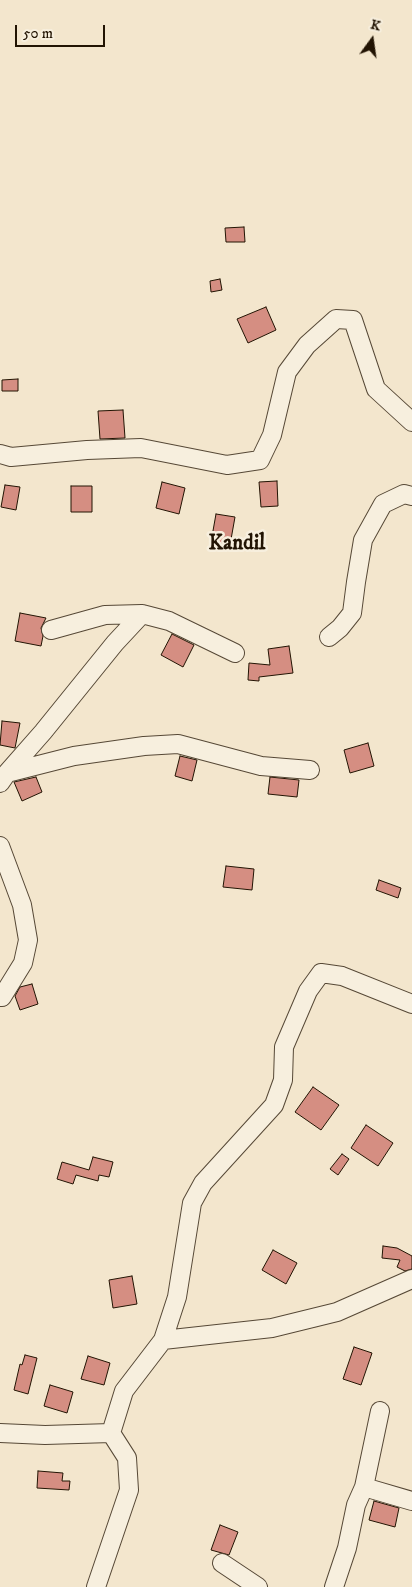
<!DOCTYPE html>
<style>
body{margin:0}
#map{position:relative;width:412px;height:1587px;overflow:hidden;background:#f3e6cd;font-family:"IM FELL DW Pica",serif}
canvas{display:block}
.north{position:absolute;left:347px;top:15px;width:50px;height:50px;-webkit-text-stroke:4px #f7efde;paint-order:stroke;rotate:14deg;font-size:14px;font-weight:700;line-height:20px;text-align:center;color:#221403}
.north::after{content:'';display:block;margin:auto;width:18px;height:22px;background:#221403;clip-path:polygon(50% 0,100% 100%,50% 72%,0 100%)}
.scale{position:absolute;left:15px;top:25px;width:90px;height:22px;box-sizing:border-box;border:2px solid #221403;border-top:0;padding-left:6px;font-size:15px;line-height:18px;white-space:nowrap;color:#221403;-webkit-text-stroke:4px #f7efde;paint-order:stroke}
</style>
<div id="map">
<canvas width="412" height="1587"></canvas>
<div class="north">K</div>
<div class="scale">50 m</div>
</div>
<script>
const g = document.querySelector('canvas').getContext('2d');
g.lineJoin = 'round';
function fill(path, color) { g.fillStyle = color; g.fill(path, 'evenodd'); }
const shape = rows => new Path2D(rows.map(r => 'M' + r).join(''));
function trace(path, color, width, dash) { g.strokeStyle = color; g.lineWidth = width; g.lineCap = dash ? 'butt' : 'round'; g.setLineDash(dash || []); g.stroke(path); }
function write(font, color, halo, rows, align = 'center') {
  g.font = font + ' "IM FELL DW Pica",serif'; g.lineWidth = 5; g.setLineDash([]); g.textBaseline = 'middle'; g.strokeStyle = halo; g.fillStyle = color; for (const [text, x, y, turn = 0] of rows) {
    g.save(); g.translate(x, y); g.rotate((+turn || 0) * Math.PI / 180); g.textAlign = isNaN(turn) ? turn : align; if (halo) g.strokeText(text, 0, 0); g.fillText(text, 0, 0); g.restore();
  }
}
const building = shape([
 [244,227,245,242,226,242,225,228,244,227],
 [220,279,222,290,211,292,210,281,220,279],
 [266,307,276,330,248,343,237,319,266,307],
 [18,379,18,391,2,391,2,380,18,379],
 [123,410,125,438,100,439,98,411,123,410],
 [277,481,278,506,261,507,259,482,277,481],
 [162,482,185,488,179,514,156,508,162,482],
 [5,485,20,487,16,510,1,507,5,485],
 [71,486,92,486,92,512,71,512,71,486],
 [216,514,235,517,230,545,211,542,216,514],
 [20,613,46,618,41,628,43,636,41,646,15,641,20,613],
 [172,634,194,645,183,667,161,655,172,634],
 [289,646,293,673,259,677,259,681,248,680,249,663,270,665,268,649,289,646],
 [2,721,20,723,15,748,0,745,2,721],
 [368,743,374,766,350,773,344,750,368,743],
 [180,756,197,760,192,781,175,776,180,756],
 [36,777,42,792,22,801,14,782,36,777],
 [270,777,299,780,297,797,268,794,270,777],
 [226,866,254,869,252,890,223,887,226,866],
 [379,880,401,888,398,898,376,890,379,880],
 [32,984,38,1004,20,1010,15,996,20,987,32,984],
 [313,1087,339,1105,321,1130,295,1112,313,1087],
 [366,1125,393,1143,378,1166,351,1148,366,1125],
 [342,1154,349,1159,338,1175,330,1169,342,1154],
 [93,1157,113,1162,109,1177,99,1175,98,1181,76,1175,73,1184,57,1179,62,1162,89,1170,93,1157],
 [383,1246,397,1248,412,1256,412,1269,405,1271,397,1267,400,1260,382,1258,383,1246],
 [273,1250,297,1263,286,1284,262,1270,273,1250],
 [132,1276,137,1304,113,1308,109,1280,132,1276],
 [354,1347,372,1353,361,1385,343,1379,354,1347],
 [25,1355,37,1358,28,1394,14,1390,20,1364,22,1365,25,1355],
 [88,1356,110,1363,104,1385,81,1379,88,1356],
 [50,1385,73,1392,67,1413,44,1406,50,1385],
 [38,1471,63,1473,62,1481,70,1481,69,1490,37,1488,38,1471],
 [374,1501,399,1508,395,1527,369,1520,374,1501],
 [220,1525,238,1532,229,1555,211,1550,220,1525]
]);
fill(building, '#d58e82');
trace(building, '#221403', 1);
const minor = shape([
 [0,454,11,457,87,450,141,448,227,465,260,460,272,435,287,372,307,345,336,319,353,320,376,389,412,422],
 [51,630,105,615,142,614],
 [329,637,340,628,352,613,356,582,363,540,383,504,404,494,412,496],
 [7,773,74,756,144,746,178,744,261,766,310,770],
 [0,783,7,773,43,732,115,643,142,614,169,621,235,653],
 [0,846,22,905,28,940,23,963,2,997,0,997],
 [163,1340,177,1297,192,1203,203,1183,274,1105,283,1080,284,1047,308,991,321,973,342,976,412,1004],
 [0,1433,45,1435,111,1433],
 [364,1487,412,1501],
 [222,1563,258,1587],
 [96,1587,129,1490,127,1458,111,1433,124,1391,163,1340,272,1328,337,1312,412,1279],
 [334,1587,347,1548,356,1505,364,1487,380,1411]
]);
trace(minor, '#564836', 20);
trace(minor, '#f7efde', 18);
write('bold 21px', '#221403', '#f7efde', [
 ["Kandil",237,545]
]);
</script>
